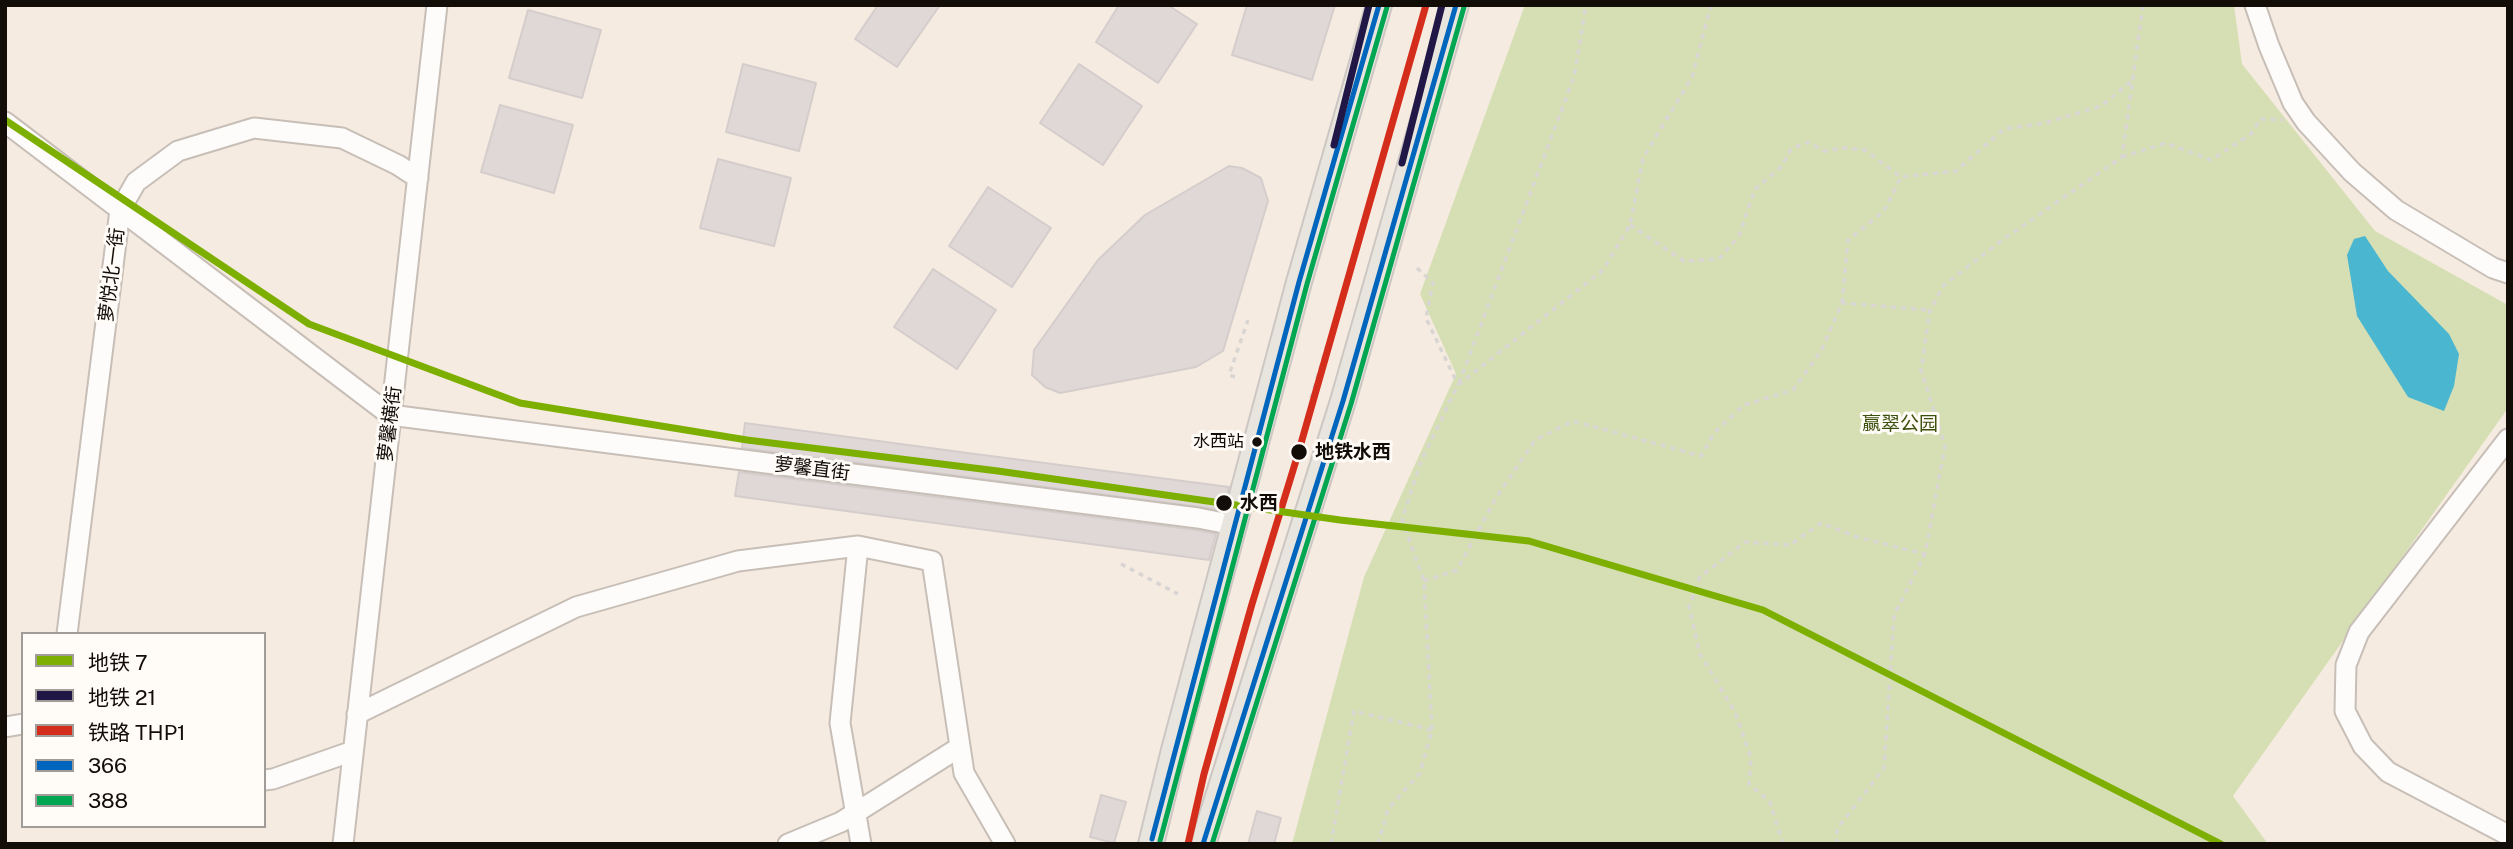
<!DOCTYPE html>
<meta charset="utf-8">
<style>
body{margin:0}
#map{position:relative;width:2513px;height:849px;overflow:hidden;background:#f6ebe1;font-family:"Public Sans","Noto Sans SC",sans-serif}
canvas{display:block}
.frame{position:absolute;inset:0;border:7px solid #130d07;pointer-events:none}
.legend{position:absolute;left:21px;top:632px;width:245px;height:196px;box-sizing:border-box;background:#fffbf7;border:2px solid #a19c97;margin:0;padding:9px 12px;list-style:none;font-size:21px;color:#130d07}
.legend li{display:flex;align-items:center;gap:14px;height:35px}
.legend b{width:35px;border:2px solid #a19c97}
</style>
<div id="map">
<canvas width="2513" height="849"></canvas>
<div class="frame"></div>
<ul class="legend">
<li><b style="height:9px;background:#7daf01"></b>地铁 7</li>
<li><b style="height:9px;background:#201747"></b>地铁 21</li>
<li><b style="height:9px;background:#d42d1b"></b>铁路 THP1</li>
<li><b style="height:9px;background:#0065bd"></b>366</li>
<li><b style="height:9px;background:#00a651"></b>388</li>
</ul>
</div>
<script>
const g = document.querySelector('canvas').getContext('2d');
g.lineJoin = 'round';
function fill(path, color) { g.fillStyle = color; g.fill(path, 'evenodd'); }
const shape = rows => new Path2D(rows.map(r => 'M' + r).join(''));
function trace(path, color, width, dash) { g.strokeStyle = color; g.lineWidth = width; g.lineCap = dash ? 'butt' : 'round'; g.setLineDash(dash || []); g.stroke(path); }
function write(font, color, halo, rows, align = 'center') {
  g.font = font + ' "Public Sans","Noto Sans SC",sans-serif'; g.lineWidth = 6; g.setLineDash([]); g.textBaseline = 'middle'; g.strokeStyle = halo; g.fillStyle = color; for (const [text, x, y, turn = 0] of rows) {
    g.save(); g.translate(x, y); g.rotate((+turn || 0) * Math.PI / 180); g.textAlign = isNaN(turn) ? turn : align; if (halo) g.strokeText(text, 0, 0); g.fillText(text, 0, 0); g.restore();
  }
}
fill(shape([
 [1525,5,2234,5,2242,64,2375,231,2508,305,2508,408,2233,796,2268,844,1292,844,1364,577,1456,374,1420,294]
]), '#d6dfb4');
fill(shape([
 [2365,236,2388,271,2449,334,2459,354,2454,386,2444,411,2408,397,2357,316,2347,255,2354,239]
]), '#4ab6d0');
const building = shape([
 [878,5,940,5,897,67,855,39,878,5],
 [1119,5,1168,5,1197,24,1158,83,1096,42,1119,5],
 [1247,5,1335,5,1312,80,1232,55,1247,5],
 [528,10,601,30,582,98,509,78,528,10],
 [743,64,816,83,799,151,726,132,743,64],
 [1079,64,1142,106,1103,165,1040,123,1079,64],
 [500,105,573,125,554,193,481,172,500,105],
 [718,159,791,178,774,246,700,228,718,159],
 [1229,166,1242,168,1261,178,1268,201,1223,351,1196,367,1060,393,1045,387,1032,375,1034,350,1098,260,1145,215,1229,166],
 [988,187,1051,228,1012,287,949,246,988,187],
 [933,269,996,310,957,369,894,327,933,269],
 [745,423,960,452,1229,487,1223,510,742,448,745,423],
 [739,472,1196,530,1216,534,1209,560,735,496,739,472],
 [1101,795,1126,802,1114,843,1090,837,1101,795],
 [1257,811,1281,818,1274,844,1248,844,1257,811]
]);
fill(building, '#dfd8d6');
trace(building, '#d4cdcc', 2);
const minor = shape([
 [2255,5,2269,46,2293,103,2306,122,2352,172,2396,210,2493,268,2508,273],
 [5,122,390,415,1198,518,1234,525],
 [2508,439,2359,632,2346,665,2345,711,2363,746,2388,772,2508,835],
 [858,546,840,723,861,844],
 [67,634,120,210,136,182,178,151,254,128,342,138,398,165,418,178],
 [357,714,576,607,738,561,858,546,932,561,964,773,1005,844],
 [5,727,23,724],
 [264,780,273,779,353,751],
 [343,844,437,5],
 [788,844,841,822,960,747]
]);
const major = shape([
 [1151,844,1174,750,1299,282,1379,5],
 [1203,844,1343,401,1456,5]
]);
trace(minor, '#c7bfb7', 23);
trace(major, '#cdc7c3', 28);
trace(shape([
 [2122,157,2166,143,2211,160,2251,134,2260,119,2284,120],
 [1630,225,1684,261,1719,259,1739,236,1755,189,1782,166,1791,149,1808,142,1825,151,1844,148,1865,150,1901,177,1956,171,2004,129,2045,123,2101,106,2133,80],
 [1417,268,1433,283,1426,318,1458,385],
 [1842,303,1848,240,1884,211,1901,177],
 [1235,377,1229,375,1248,320],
 [1459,383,1574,77,1586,5],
 [1311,398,1327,345],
 [1121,564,1178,594],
 [1424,581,1457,570,1496,498,1535,440,1573,421,1701,456,1715,432,1744,405,1793,390,1821,351,1842,303,1930,310],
 [1331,844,1354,711,1432,730],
 [1378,844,1388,809,1420,773,1432,730,1424,581,1402,520,1421,461,1458,385,1603,270,1630,225,1643,158,1692,77,1711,5],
 [1783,844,1770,802,1749,784,1751,758,1735,712,1700,654,1689,607,1700,577,1745,542,1790,545,1821,523,1857,537,1925,554],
 [1837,844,1837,829,1884,768,1894,615,1925,554,1945,446,1921,370,1930,310,1944,285,2001,241,2122,157,2143,5]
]), '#d8d5d3', 3.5, [5, 5]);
trace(minor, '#fefcfa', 19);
trace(major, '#e8e4de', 24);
trace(shape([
 [1152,839,1299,282,1379,5],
 [1203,844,1343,401,1456,5]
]), '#0065bd', 5);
trace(shape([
 [1160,841,1307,284,1387,7],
 [1212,844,1351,404,1464,7]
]), '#00a651', 5);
trace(shape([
 [1188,844,1204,774,1252,604,1298,454,1426,5]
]), '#d42d1b', 7);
trace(shape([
 [5,120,309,324,520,403,747,440,998,471,1340,520,1529,541,1763,610,2221,844]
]), '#7daf01', 7);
trace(shape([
 [1334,145,1369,5],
 [1402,163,1442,5]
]), '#201747', 7);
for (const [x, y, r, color] of [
 [1257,442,6,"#130d07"],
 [1299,452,9,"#130d07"],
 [1224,503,9,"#130d07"]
]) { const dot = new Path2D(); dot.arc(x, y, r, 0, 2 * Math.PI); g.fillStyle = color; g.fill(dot); trace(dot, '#fffbf7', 2.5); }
write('17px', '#130d07', '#fffbf7', [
 ["水西站",1244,442]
], 'right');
write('19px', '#130d07', '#fffbf7', [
 ["萝悦北一街",112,275,-83],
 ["萝馨横街",390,424,-83],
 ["萝馨直街",812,469,7]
]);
write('19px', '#3c500e', '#fffbf7', [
 ["赢翠公园",1900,424]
]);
write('bold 19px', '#130d07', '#fffbf7', [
 ["地铁水西",1315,452],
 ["水西",1240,503]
], 'left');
</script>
